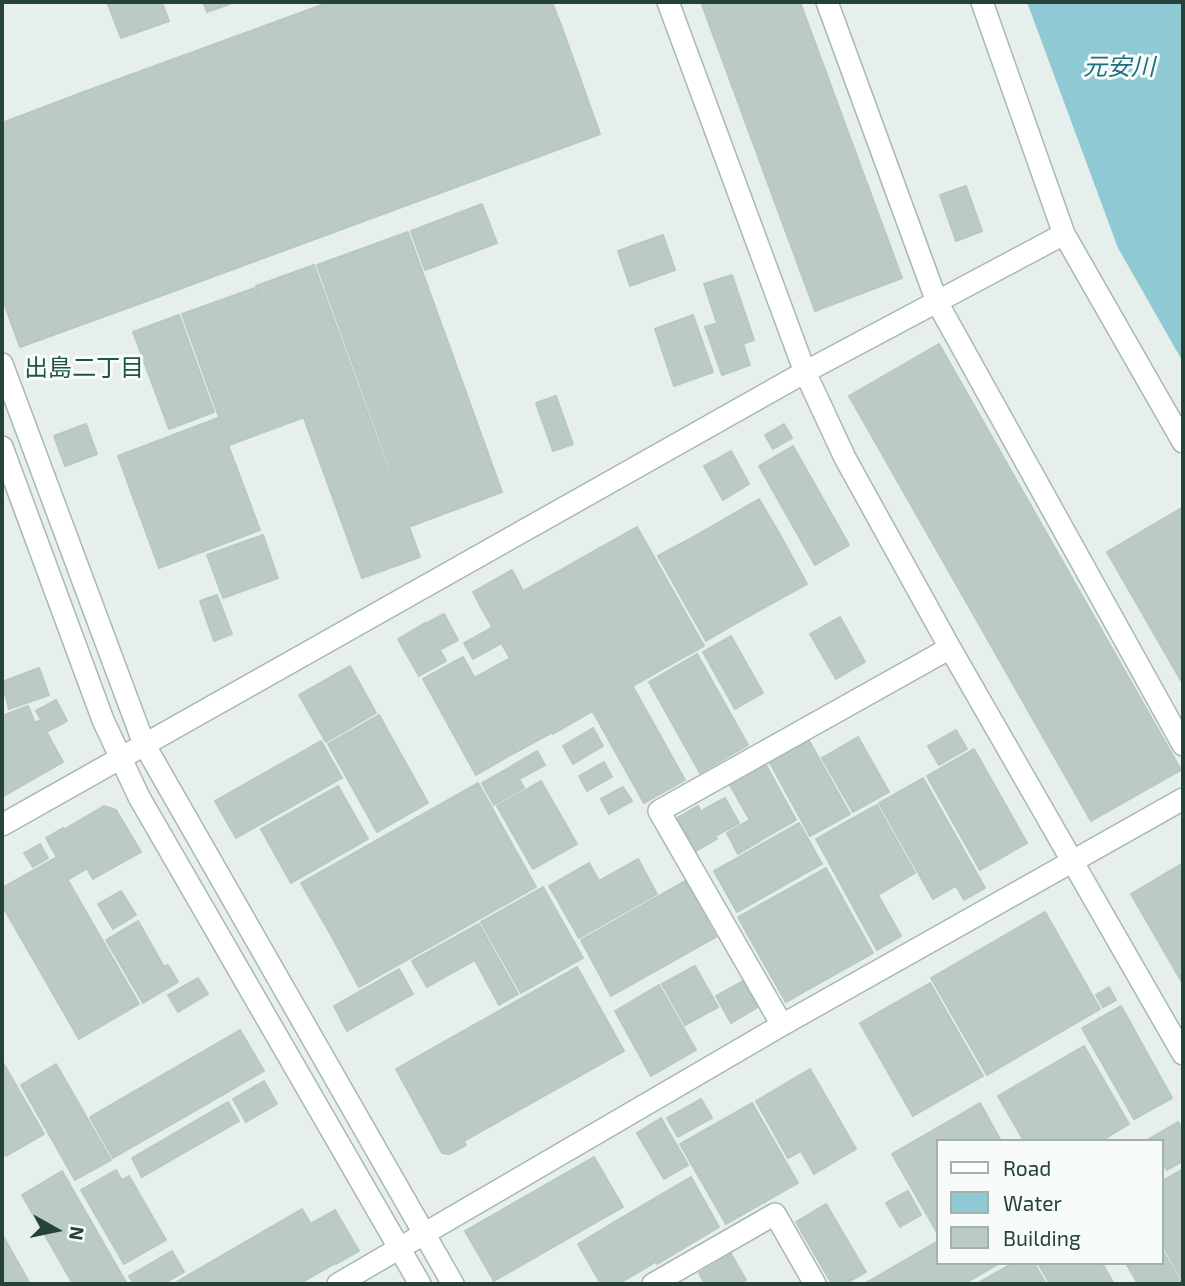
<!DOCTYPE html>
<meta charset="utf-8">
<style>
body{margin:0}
#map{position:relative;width:1185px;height:1286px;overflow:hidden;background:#e6efeb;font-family:"Exo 2",sans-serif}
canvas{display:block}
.frame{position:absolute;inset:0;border:4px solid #24423a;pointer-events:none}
.legend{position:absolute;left:936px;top:1139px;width:228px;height:126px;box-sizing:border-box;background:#f7fbf9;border:2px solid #a3b1ad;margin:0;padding:9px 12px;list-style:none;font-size:21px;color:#24423a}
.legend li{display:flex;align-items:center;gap:14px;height:35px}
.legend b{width:35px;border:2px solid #a3b1ad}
.north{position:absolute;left:21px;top:1195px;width:70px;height:70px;-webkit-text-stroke:5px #f7fbf9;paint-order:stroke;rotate:99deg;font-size:19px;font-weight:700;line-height:28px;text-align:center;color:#24423a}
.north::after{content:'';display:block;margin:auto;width:24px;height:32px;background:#24423a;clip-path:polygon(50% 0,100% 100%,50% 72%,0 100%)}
</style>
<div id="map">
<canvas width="1185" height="1286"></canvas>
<div class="frame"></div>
<ul class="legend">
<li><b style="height:9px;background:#fff"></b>Road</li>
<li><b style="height:19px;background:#8ec9d4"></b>Water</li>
<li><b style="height:19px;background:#bbcac4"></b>Building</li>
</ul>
<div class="north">N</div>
</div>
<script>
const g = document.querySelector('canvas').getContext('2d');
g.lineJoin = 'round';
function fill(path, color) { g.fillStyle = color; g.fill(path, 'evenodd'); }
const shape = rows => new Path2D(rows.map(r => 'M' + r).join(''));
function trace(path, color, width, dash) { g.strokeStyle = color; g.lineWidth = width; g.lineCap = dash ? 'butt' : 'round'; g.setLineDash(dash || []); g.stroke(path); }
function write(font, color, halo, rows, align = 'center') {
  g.font = font + ' "Exo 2","Noto Sans JP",sans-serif'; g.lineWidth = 6; g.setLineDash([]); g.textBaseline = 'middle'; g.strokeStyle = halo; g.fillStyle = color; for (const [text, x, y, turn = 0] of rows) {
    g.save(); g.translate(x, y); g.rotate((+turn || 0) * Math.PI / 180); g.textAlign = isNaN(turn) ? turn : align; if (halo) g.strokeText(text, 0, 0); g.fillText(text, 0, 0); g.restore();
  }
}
fill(shape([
 [1027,2,1183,2,1183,362,1118,248]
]), '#8ec9d4');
const building = shape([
 [107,2,162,2,169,21,121,38,107,2],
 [203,2,235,2,207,12,203,2],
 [330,2,552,2,564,33,119,197,81,93,330,2],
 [701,2,800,2,902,278,815,311,701,2],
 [564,33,600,134,155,298,119,197,564,33],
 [81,93,155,298,20,347,2,298,2,123,81,93],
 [966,186,982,231,956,241,940,195,966,186],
 [482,204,497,243,425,270,411,231,482,204],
 [408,232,502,492,411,526,317,265,408,232],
 [663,235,675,270,630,286,618,251,663,235],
 [314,265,420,557,362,578,256,286,314,265],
 [732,275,754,340,743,344,750,365,722,375,705,327,717,323,704,284,732,275],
 [255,288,302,418,229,445,182,314,255,288],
 [179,315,214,412,169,429,133,332,179,315],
 [693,315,713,372,674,386,655,329,693,315],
 [939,344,1181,770,1091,821,849,396,939,344],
 [556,396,573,444,553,451,536,403,556,396],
 [218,418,260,530,159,568,118,456,218,418],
 [86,424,97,454,65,466,54,436,86,424],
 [784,424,792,438,773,449,765,435,784,424],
 [793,446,849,545,815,565,759,466,793,446],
 [731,451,749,484,723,500,704,466,731,451],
 [759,499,779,533,751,549,780,599,735,624,688,540,759,499],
 [1183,507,1183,684,1107,552,1183,507],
 [637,527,704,646,661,670,594,551,637,527],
 [779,533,807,584,780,599,751,549,779,533],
 [263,535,278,578,223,598,207,555,263,535],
 [688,540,735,624,706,641,658,556,688,540],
 [594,551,661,670,633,686,566,567,594,551],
 [566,567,685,780,644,803,525,590,566,567],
 [512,570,521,587,482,609,473,592,512,570],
 [521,587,591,712,553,734,482,609,521,587],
 [217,595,232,634,214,641,200,601,217,595],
 [444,614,458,640,441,649,427,623,444,614],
 [840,617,865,662,836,679,810,634,840,617],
 [425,623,446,661,419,676,398,639,425,623],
 [491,628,500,644,473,659,464,643,491,628],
 [731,636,763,693,735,709,703,652,731,636],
 [697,654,748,745,700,773,649,682,697,654],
 [463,657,516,752,476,775,423,679,463,657],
 [509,659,551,733,516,752,474,678,509,659],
 [350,666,376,713,326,742,299,695,350,666],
 [39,668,49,695,9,709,2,682,39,668],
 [56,700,67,721,48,731,36,711,56,700],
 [28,706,35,723,2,742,2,716,28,706],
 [379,715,428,803,377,832,328,744,379,715],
 [40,720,63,762,2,797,2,742,40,720],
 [593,728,603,746,573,764,563,746,593,728],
 [956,730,967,749,939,765,928,746,956,730],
 [858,737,889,792,853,812,822,758,858,737],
 [808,739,850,814,810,836,769,761,808,739],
 [321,741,342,778,236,838,215,801,321,741],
 [974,749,1027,843,980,870,927,776,974,749],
 [537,751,545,765,521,778,513,765,537,751],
 [604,762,612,777,587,791,579,776,604,762],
 [766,765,796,820,761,840,730,785,766,765],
 [512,766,524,788,494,805,482,783,512,766],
 [923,778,985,888,964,900,902,790,923,778],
 [541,781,577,844,533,869,497,806,541,781],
 [478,783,507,835,331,935,301,883,478,783],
 [338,786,368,839,291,883,261,829,338,786],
 [623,787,632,801,609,814,601,799,623,787],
 [902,790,956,886,933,899,879,803,902,790],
 [725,798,739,823,717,835,703,810,725,798],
 [877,805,915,873,878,895,839,826,877,805],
 [104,806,116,810,141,852,93,879,65,829,104,806],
 [698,806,717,839,696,851,677,818,698,806],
 [749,820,760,841,738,854,727,833,749,820],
 [799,823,822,864,737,912,714,871,799,823],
 [839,826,901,936,877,950,816,839,839,826],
 [63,828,86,869,69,879,46,838,63,828],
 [507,835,536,887,359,987,331,935,507,835],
 [40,844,48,858,33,867,24,853,40,844],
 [55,858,139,1004,79,1039,2,905,2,888,55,858],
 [638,859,657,894,579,938,559,903,638,859],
 [589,863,598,879,558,901,549,886,589,863],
 [1183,863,1183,984,1131,894,1183,863],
 [826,868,849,910,762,960,738,917,826,868],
 [685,881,716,937,611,996,581,940,685,881],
 [543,887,583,958,521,993,481,922,543,887],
 [121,891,136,915,113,929,98,904,121,891],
 [849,910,873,953,786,1002,762,960,849,910],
 [1045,912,1100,1009,987,1075,931,978,1045,912],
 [138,921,164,967,168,965,178,982,143,1003,106,940,138,921],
 [479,924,518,994,499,1005,475,960,427,987,412,961,479,924],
 [695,966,718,1007,685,1025,662,984,695,966],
 [577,967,624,1051,464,1141,417,1057,577,967],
 [399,969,413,994,347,1031,334,1006,399,969],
 [198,978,208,994,178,1012,168,995,198,978],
 [743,981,758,1007,731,1023,716,996,743,981],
 [930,983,983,1076,913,1116,860,1023,930,983],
 [659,985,696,1050,651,1076,615,1011,659,985],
 [1109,987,1116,1000,1103,1007,1096,995,1109,987],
 [1121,1006,1172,1098,1134,1119,1082,1028,1121,1006],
 [240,1030,264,1071,113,1158,90,1117,240,1030],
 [1084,1046,1129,1124,1101,1141,1024,1141,998,1096,1084,1046],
 [417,1057,466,1145,449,1154,442,1153,396,1069,417,1057],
 [2,1061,44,1134,6,1156,2,1149,2,1061],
 [56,1064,111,1160,75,1180,21,1085,56,1064],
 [810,1069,856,1149,814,1174,801,1151,788,1158,756,1101,810,1069],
 [264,1081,277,1104,246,1122,233,1099,264,1081],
 [701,1099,712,1118,678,1137,667,1118,701,1099],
 [228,1102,239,1121,142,1177,132,1158,228,1102],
 [752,1103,798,1183,726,1224,680,1144,752,1103],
 [980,1103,1001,1141,938,1141,938,1234,892,1154,980,1103],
 [661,1118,688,1165,664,1179,637,1133,661,1118],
 [1178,1122,1183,1131,1183,1161,1167,1170,1162,1162,1162,1141,1149,1139,1178,1122],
 [594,1157,623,1207,494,1281,465,1231,594,1157],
 [1183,1169,1183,1281,1162,1244,1162,1181,1183,1169],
 [116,1170,122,1180,129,1176,166,1240,124,1264,81,1190,116,1170],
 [62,1171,127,1284,73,1284,22,1195,62,1171],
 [691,1177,719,1227,657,1264,628,1214,691,1177],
 [908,1191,921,1215,900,1227,886,1203,908,1191],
 [826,1204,866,1272,845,1284,832,1284,796,1222,826,1204],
 [302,1209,334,1264,299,1284,173,1284,302,1209],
 [335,1210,359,1251,336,1264,312,1223,335,1210],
 [626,1215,654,1263,618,1284,601,1284,578,1244,626,1215],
 [2,1234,30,1284,2,1284,2,1234],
 [938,1241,938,1263,1000,1263,964,1284,864,1284,938,1241],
 [1162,1250,1182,1284,1138,1284,1126,1263,1162,1263,1162,1250],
 [172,1251,184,1272,163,1284,134,1284,129,1276,172,1251],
 [731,1254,746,1280,739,1284,705,1284,699,1273,731,1254],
 [1013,1263,1034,1263,1046,1284,976,1284,1013,1263],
 [1038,1263,1102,1263,1114,1284,1050,1284,1038,1263]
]);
fill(building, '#bbcac4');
trace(building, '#b8c9c2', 2);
const minor = shape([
 [668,2,805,372,845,458,950,648,1183,1054],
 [827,2,937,302,1183,745],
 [982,2,1064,234,1183,442],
 [2,364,144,744,453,1284],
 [2,447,103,720,139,797,420,1284],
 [2,825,805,372,1064,234],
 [782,1025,659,811,950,648],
 [338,1284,782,1025,1183,799],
 [653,1284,775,1214,815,1284]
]);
trace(minor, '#a8b8b2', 24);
trace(minor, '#fff', 21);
write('italic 24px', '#1c6f80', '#f7fbf9', [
 ["元安川",1119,67]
]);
write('24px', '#1f5548', '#f7fbf9', [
 ["出島二丁目",84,368]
]);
</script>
